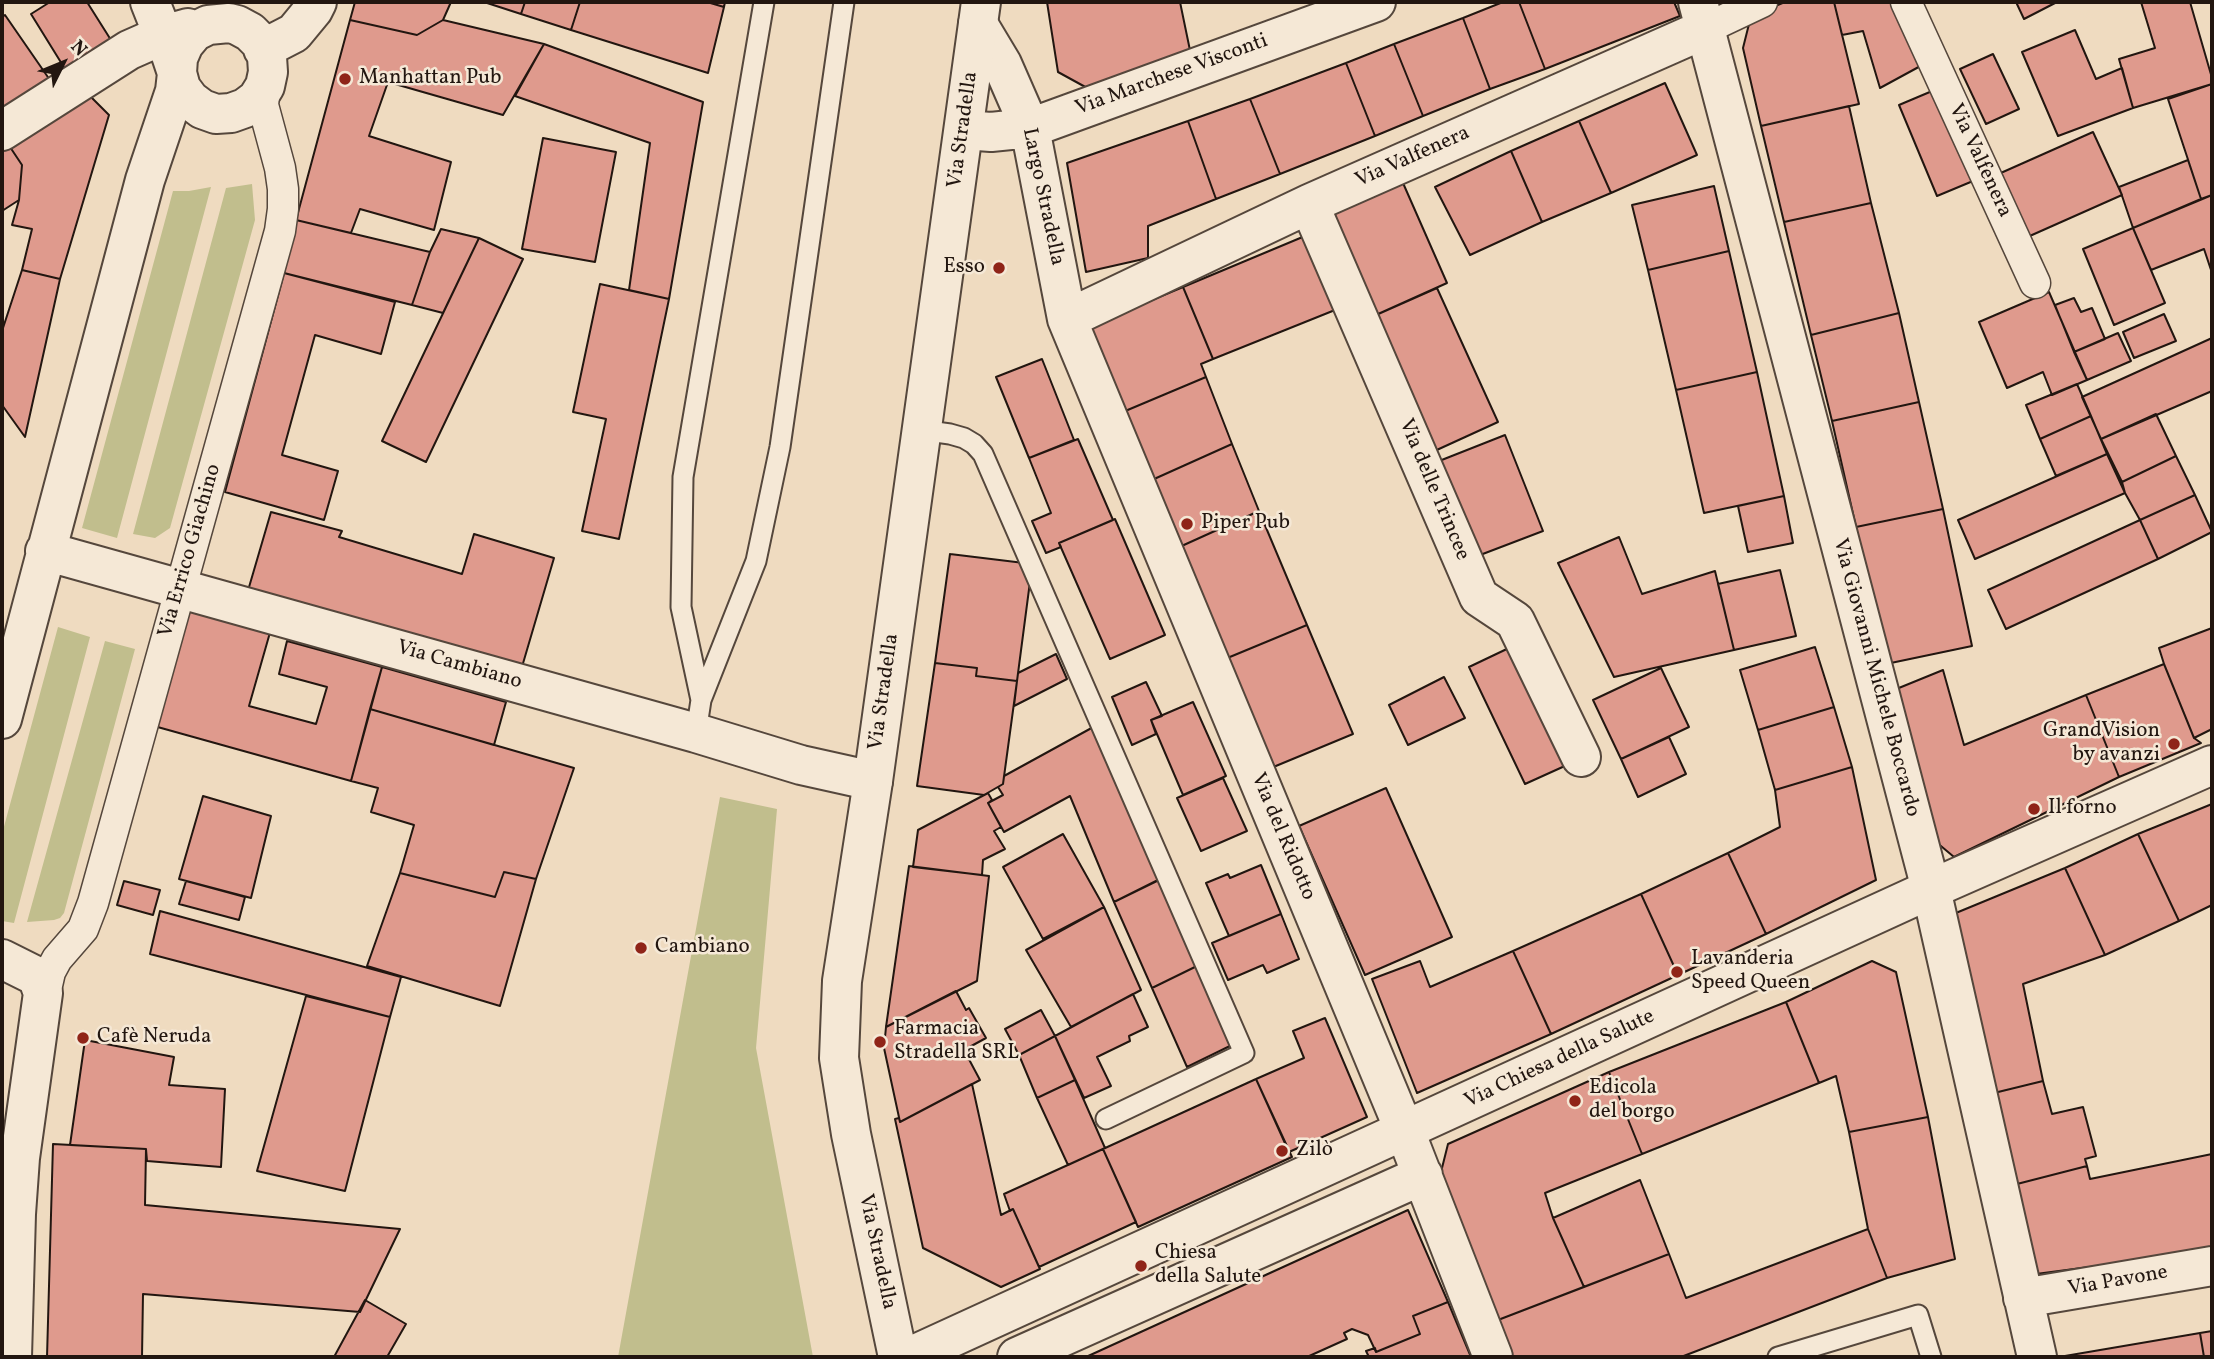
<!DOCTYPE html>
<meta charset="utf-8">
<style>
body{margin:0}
#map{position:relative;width:2214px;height:1359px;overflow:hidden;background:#efdbc0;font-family:Vollkorn,serif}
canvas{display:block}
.frame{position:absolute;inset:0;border:4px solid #221610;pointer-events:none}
.north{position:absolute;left:28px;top:28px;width:70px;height:70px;-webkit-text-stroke:5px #f5e8d6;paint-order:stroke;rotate:47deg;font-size:19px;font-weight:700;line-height:28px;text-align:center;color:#221610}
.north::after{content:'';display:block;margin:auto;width:24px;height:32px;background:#221610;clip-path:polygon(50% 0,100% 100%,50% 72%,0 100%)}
</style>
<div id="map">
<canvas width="2214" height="1359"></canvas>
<div class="frame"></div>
<div class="north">N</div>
</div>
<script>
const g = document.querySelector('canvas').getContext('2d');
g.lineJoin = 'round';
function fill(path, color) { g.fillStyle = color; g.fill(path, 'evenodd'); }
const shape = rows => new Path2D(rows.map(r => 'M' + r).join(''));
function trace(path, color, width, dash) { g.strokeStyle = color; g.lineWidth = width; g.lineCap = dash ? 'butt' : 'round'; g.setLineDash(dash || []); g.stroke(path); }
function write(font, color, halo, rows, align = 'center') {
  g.font = font + ' Vollkorn,serif'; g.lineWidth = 5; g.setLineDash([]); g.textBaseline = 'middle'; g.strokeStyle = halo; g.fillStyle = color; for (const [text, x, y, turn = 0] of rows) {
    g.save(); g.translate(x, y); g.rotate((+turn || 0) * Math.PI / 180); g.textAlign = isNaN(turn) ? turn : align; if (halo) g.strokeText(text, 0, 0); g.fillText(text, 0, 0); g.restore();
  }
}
fill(shape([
 [252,184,255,220,170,528,155,538,133,534,226,188],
 [211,187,117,538,82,528,173,191,189,191],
 [58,627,90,637,14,923,2,921,2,834],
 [105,641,135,649,64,913,60,918,54,920,27,922],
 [720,797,777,809,756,1048,813,1357,618,1357]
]), '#c1be8d');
const building = shape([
 [50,2,87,2,116,48,70,77,31,14,50,2],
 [355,2,451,2,443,20,417,35,350,20,355,2],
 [484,2,525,2,521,14,484,2],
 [525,2,580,2,571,30,521,14,525,2],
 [580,2,707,2,724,7,708,73,571,30,580,2],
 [707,2,725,2,724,7,707,2],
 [1047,2,1180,2,1192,60,1089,89,1058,72,1047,2],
 [1503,2,1519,2,1545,69,1490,89,1463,18,1503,2],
 [1519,2,1674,2,1680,16,1545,69,1519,2],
 [1785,2,1834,2,1859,104,1761,126,1743,48,1751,16,1785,2],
 [1834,2,1899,2,1926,63,1880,88,1863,31,1842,35,1834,2],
 [2016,2,2057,2,2024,19,2016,2],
 [2141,2,2190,2,2212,78,2212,84,2133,108,2119,59,2155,48,2141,2],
 [5,15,52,83,2,117,2,17,5,15],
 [1463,18,1490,89,1423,116,1394,44,1463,18],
 [350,20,417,35,443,20,544,44,503,115,388,82,369,136,451,162,434,230,360,209,351,233,296,220,350,20],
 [2075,30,2096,79,2122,68,2133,108,2058,136,2022,52,2075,30],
 [544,44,703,102,669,299,629,290,650,143,515,96,544,44],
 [1394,44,1423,116,1375,136,1346,63,1394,44],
 [1993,54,2019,109,1986,124,1960,69,1993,54],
 [1346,63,1375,136,1280,174,1250,99,1346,63],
 [1665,83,1697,155,1611,193,1579,121,1665,83],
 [2212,84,2212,195,2201,199,2168,99,2212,84],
 [1944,86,1985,176,1937,196,1899,105,1944,86],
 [87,93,109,115,60,279,22,270,32,229,12,225,19,200,22,165,8,144,87,93],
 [1250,99,1280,174,1216,199,1188,121,1250,99],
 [1849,106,1871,203,1784,222,1761,126,1849,106],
 [1188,121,1216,199,1148,226,1148,258,1086,272,1067,163,1188,121],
 [1579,121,1611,193,1542,222,1511,151,1579,121],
 [2093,132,2122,195,2023,239,1994,176,2093,132],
 [543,138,616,152,595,262,522,249,543,138],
 [8,144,22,165,19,200,2,211,2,148,8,144],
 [1511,151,1542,222,1470,255,1435,187,1511,151],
 [2188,160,2201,199,2133,228,2119,187,2188,160],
 [1403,183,1447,283,1367,319,1322,218,1403,183],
 [1714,186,1729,251,1648,270,1632,205,1714,186],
 [2212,195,2212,273,2204,249,2151,270,2133,228,2212,195],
 [1871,203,1899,313,1811,335,1784,222,1871,203],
 [296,220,430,252,412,305,284,273,296,220],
 [2133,228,2165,303,2114,325,2083,249,2133,228],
 [441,229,479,238,443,313,412,305,430,252,441,229],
 [1305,236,1335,310,1213,359,1183,287,1305,236],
 [479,238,523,259,426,462,382,441,479,238],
 [1729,251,1757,372,1676,390,1648,270,1729,251],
 [22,270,60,279,25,437,2,405,2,331,22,270],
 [284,273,395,302,381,354,315,335,282,455,338,471,324,520,225,492,284,273],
 [600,284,669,299,619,539,582,531,606,419,573,412,600,284],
 [1183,287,1213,359,1201,364,1206,377,1111,417,1076,332,1183,287],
 [1437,288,1498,422,1428,454,1367,319,1437,288],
 [2049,292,2087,380,2052,395,2043,372,2007,388,1979,322,2049,292],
 [2074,298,2081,312,2092,308,2105,339,2074,352,2055,305,2074,298],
 [1899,313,1919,402,1832,421,1811,335,1899,313],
 [2164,314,2176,341,2134,358,2123,332,2164,314],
 [2118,333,2131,361,2087,380,2074,352,2118,333],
 [2212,338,2212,391,2101,439,2082,397,2212,338],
 [1042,359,1074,440,1029,458,996,377,1042,359],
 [1757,372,1784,496,1704,513,1676,390,1757,372],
 [1206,377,1232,444,1143,484,1111,417,1206,377],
 [2077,384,2091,416,2040,439,2026,405,2077,384],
 [1919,402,1943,509,1856,527,1832,421,1919,402],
 [2156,414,2176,456,2122,482,2101,439,2156,414],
 [2091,416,2107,454,2056,476,2040,439,2091,416],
 [1505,435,1543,531,1467,560,1429,465,1505,435],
 [1078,439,1113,520,1059,543,1061,547,1046,553,1032,521,1051,513,1029,458,1078,439],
 [1232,444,1259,511,1175,549,1143,484,1232,444],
 [2107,454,2125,493,1975,559,1958,520,2107,454],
 [2176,456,2195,495,2140,520,2125,493,2122,482,2176,456],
 [2195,495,2212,532,2158,559,2140,520,2195,495],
 [1784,496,1793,543,1748,552,1738,506,1784,496],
 [1943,509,1972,646,1886,664,1856,527,1943,509],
 [1259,511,1307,625,1225,659,1175,549,1259,511],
 [271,512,342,531,339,537,462,574,474,534,554,558,519,677,247,594,271,512],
 [1115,519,1165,635,1110,659,1059,543,1115,519],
 [2140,520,2158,559,2006,629,1988,590,2140,520],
 [1619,537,1642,594,1715,571,1734,650,1614,677,1558,563,1619,537],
 [950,554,1024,563,1031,574,1017,681,976,676,977,668,935,663,950,554],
 [1780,570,1796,636,1734,650,1718,584,1780,570],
 [188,605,271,629,249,706,316,724,327,687,279,674,287,641,382,667,351,781,154,726,188,605],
 [1307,625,1353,734,1271,768,1225,659,1307,625],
 [2212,628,2212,729,2194,738,2164,664,2159,648,2212,628],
 [1511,647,1567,765,1525,784,1469,667,1511,647],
 [1815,647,1834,707,1758,730,1740,670,1815,647],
 [1056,654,1067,679,1014,706,1018,673,1056,654],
 [935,663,977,668,976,676,1017,681,1003,784,984,795,917,786,935,663],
 [2164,664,2194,738,2201,743,2119,777,2086,695,2164,664],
 [382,667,506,702,494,745,370,709,382,667],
 [1661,668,1689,727,1621,759,1593,700,1661,668],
 [1943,670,1964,745,2086,695,2119,777,1954,857,1929,836,1889,692,1943,670],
 [1444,677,1465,718,1408,745,1389,705,1444,677],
 [1146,682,1162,716,1151,720,1156,734,1132,745,1112,697,1146,682],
 [1193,702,1226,776,1183,795,1151,720,1193,702],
 [1834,707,1852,767,1775,790,1758,730,1834,707],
 [370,709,574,768,536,879,504,872,495,897,400,873,414,825,371,812,378,788,351,781,370,709],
 [1097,725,1164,877,1114,902,1070,796,1004,832,988,803,1003,795,998,787,1003,784,1004,776,1097,725],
 [1669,737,1686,774,1638,797,1621,759,1669,737],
 [1852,767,1876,880,1766,934,1728,853,1780,827,1775,790,1852,767],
 [1223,778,1247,831,1201,851,1177,798,1223,778],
 [1386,788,1452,937,1365,975,1299,826,1386,788],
 [988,793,992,800,988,803,1001,827,994,831,1005,849,983,860,982,875,913,867,918,830,988,793],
 [203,796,271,816,251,898,179,879,203,796],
 [2212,804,2212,905,2179,921,2138,834,2212,804],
 [1063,834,1104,907,1043,939,1003,867,1063,834],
 [2138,834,2179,921,2105,955,2065,868,2138,834],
 [1728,853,1766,934,1678,975,1641,894,1728,853],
 [1261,865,1281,914,1229,936,1206,883,1228,874,1230,878,1261,865],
 [909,866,989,876,977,981,886,1027,909,866],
 [2065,868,2105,955,2023,984,2043,1081,1994,1093,1951,915,2065,868],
 [504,872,536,879,500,1006,367,966,400,873,495,897,504,872],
 [1161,879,1199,965,1152,988,1114,902,1161,879],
 [124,881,160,890,153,915,117,905,124,881],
 [186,881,245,897,239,920,179,904,186,881],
 [1641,894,1678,975,1551,1034,1513,951,1641,894],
 [1104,907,1141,990,1071,1027,1026,950,1104,907],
 [160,911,401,977,390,1017,150,954,160,911],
 [1281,914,1299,959,1267,973,1263,965,1228,980,1212,943,1281,914],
 [1513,951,1551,1034,1417,1093,1372,979,1420,961,1430,987,1513,951],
 [1872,961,1896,972,1928,1117,1849,1132,1836,1076,1819,1083,1786,1002,1872,961],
 [1199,965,1234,1044,1187,1067,1152,988,1199,965],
 [956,991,966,1010,969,1008,986,1038,964,1050,980,1080,900,1122,884,1048,886,1027,956,991],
 [1133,994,1148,1027,1129,1036,1130,1041,1097,1057,1111,1086,1084,1098,1055,1036,1133,994],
 [306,996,390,1017,345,1191,257,1171,306,996],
 [1786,1002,1819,1083,1642,1154,1609,1072,1786,1002],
 [1041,1010,1055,1036,1019,1055,1005,1029,1041,1010],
 [1325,1018,1367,1117,1289,1152,1256,1079,1304,1058,1293,1031,1325,1018],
 [1055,1036,1075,1080,1037,1098,1019,1055,1055,1036],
 [85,1040,174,1057,169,1085,225,1089,221,1167,147,1161,146,1149,70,1145,85,1040],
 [1609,1072,1642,1154,1545,1193,1553,1218,1584,1287,1498,1320,1441,1172,1448,1144,1609,1072],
 [1256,1079,1292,1157,1138,1227,1103,1149,1256,1079],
 [1075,1080,1105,1148,1068,1165,1037,1098,1075,1080],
 [2043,1081,2052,1114,2083,1107,2096,1156,2085,1159,2087,1166,2017,1184,1994,1093,2043,1081],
 [972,1084,1001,1215,1013,1209,1040,1269,1001,1287,923,1248,895,1119,899,1118,900,1122,972,1084],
 [1928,1117,1955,1259,1887,1278,1868,1229,1849,1132,1928,1117],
 [53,1144,146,1149,145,1205,400,1229,360,1312,143,1294,142,1357,47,1357,53,1144],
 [1103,1149,1136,1222,1039,1267,1013,1209,1010,1211,1004,1194,1103,1149],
 [2212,1154,2212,1251,2036,1274,2017,1184,2087,1166,2090,1179,2212,1154],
 [1640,1180,1669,1254,1584,1287,1553,1218,1640,1180],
 [1408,1210,1448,1302,1413,1316,1420,1334,1376,1352,1368,1335,1352,1329,1344,1333,1347,1339,1307,1357,1086,1357,1408,1210],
 [1868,1229,1887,1278,1681,1357,1512,1357,1498,1320,1669,1254,1686,1298,1868,1229],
 [365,1300,406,1324,387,1357,334,1357,365,1300],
 [1448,1302,1471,1357,1369,1357,1366,1351,1375,1348,1376,1352,1420,1334,1413,1316,1448,1302],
 [2212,1331,2212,1357,2204,1357,2200,1333,2212,1331],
 [2200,1333,2204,1357,2059,1357,2200,1333]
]);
fill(building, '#df9a8d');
trace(building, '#221610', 2);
const service = shape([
 [921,430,950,434,964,438,974,444,983,454,1244,1053,1106,1119],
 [701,700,681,607,683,477,764,2],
 [696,733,701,700,756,561,780,447,844,2],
 [1778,1357,1918,1315,1931,1357]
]);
const pedestrian = shape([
 [1906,2,2035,283],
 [1705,29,1762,2],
 [43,1003,50,972,57,959,83,929,93,903,280,231,283,209,283,189,280,168,263,105,265,86]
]);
const minor = shape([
 [1698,2,1931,889,2037,1357],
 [978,24,1002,64,1030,128,1067,319,1410,1144,1493,1357],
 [263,49,294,33,313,10,317,2],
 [964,130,991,132,1030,128,1376,2],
 [2,131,129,50,163,35,188,28],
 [1309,204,1479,597,1515,621,1581,757],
 [1067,319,1309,204,1705,29],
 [45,551,696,733,801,765,873,781],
 [2,719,145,180,175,91,177,73,178,58,184,44,194,32,208,25,229,23,237,25,250,32,261,43,267,57,268,72,265,86,257,99,245,108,231,113,216,114,202,109,190,100,181,88,177,73,171,55,150,2],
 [2,959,32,974,38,979,43,993,20,1158,16,1214,12,1357],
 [2023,1298,2212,1266],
 [1017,1357,1423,1175]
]);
const tertiary = shape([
 [898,1357,851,1134,839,1058,842,981,873,781,981,2],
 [909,1357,1931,889,2212,765]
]);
trace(service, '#55473c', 23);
trace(pedestrian, '#55473c', 33);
trace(minor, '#55473c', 42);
trace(tertiary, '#55473c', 42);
trace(service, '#f5e8d6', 19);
trace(pedestrian, '#f5e8d6', 30);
trace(minor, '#f5e8d6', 38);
trace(tertiary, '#f5e8d6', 38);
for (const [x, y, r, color] of [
 [345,79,7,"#8f2418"],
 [999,268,7,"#8f2418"],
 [1187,524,7,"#8f2418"],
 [2174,744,7,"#8f2418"],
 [2034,809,7,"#8f2418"],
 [641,948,7,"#8f2418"],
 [1677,972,7,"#8f2418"],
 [83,1038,7,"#8f2418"],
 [880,1042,7,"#8f2418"],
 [1575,1101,7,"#8f2418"],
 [1282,1151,7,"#8f2418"],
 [1141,1266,7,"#8f2418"]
]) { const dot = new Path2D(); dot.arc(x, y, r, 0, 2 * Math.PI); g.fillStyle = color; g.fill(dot); trace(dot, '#f5e8d6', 2.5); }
write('21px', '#221610', '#f5e8d6', [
 ["Via Marchese Visconti",1172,76,-20],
 ["Via Stradella",964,130,-82],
 ["Via Valfenera",1413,158,-24],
 ["Via Valfenera",1979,161,65],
 ["Largo Stradella",1042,197,78],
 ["Via delle Trincee",1433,490,67],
 ["Via Errico Giachino",191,551,-74],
 ["Via Cambiano",459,666,16],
 ["Via Giovanni Michele Boccardo",1875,678,75],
 ["Via Stradella",885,692,-82],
 ["Via del Ridotto",1282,837,67],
 ["Via Chiesa della Salute",1560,1060,-25],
 ["Via Stradella",876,1252,78],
 ["Via Pavone",2118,1282,-10]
]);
write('21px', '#221610', '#f5e8d6', [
 ["Manhattan Pub",359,79],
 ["Esso",985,268,"right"],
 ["Piper Pub",1201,524],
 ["GrandVision",2160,732,"right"],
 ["by avanzi",2160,756,"right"],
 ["Il forno",2048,809],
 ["Cambiano",655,948],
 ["Lavanderia",1691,960],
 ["Speed Queen",1691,984],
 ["Farmacia",894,1030],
 ["Stradella SRL",894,1054],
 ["Cafè Neruda",97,1038],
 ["Edicola",1589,1089],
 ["del borgo",1589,1113],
 ["Zilò",1296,1151],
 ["Chiesa",1155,1254],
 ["della Salute",1155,1278]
], 'left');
</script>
